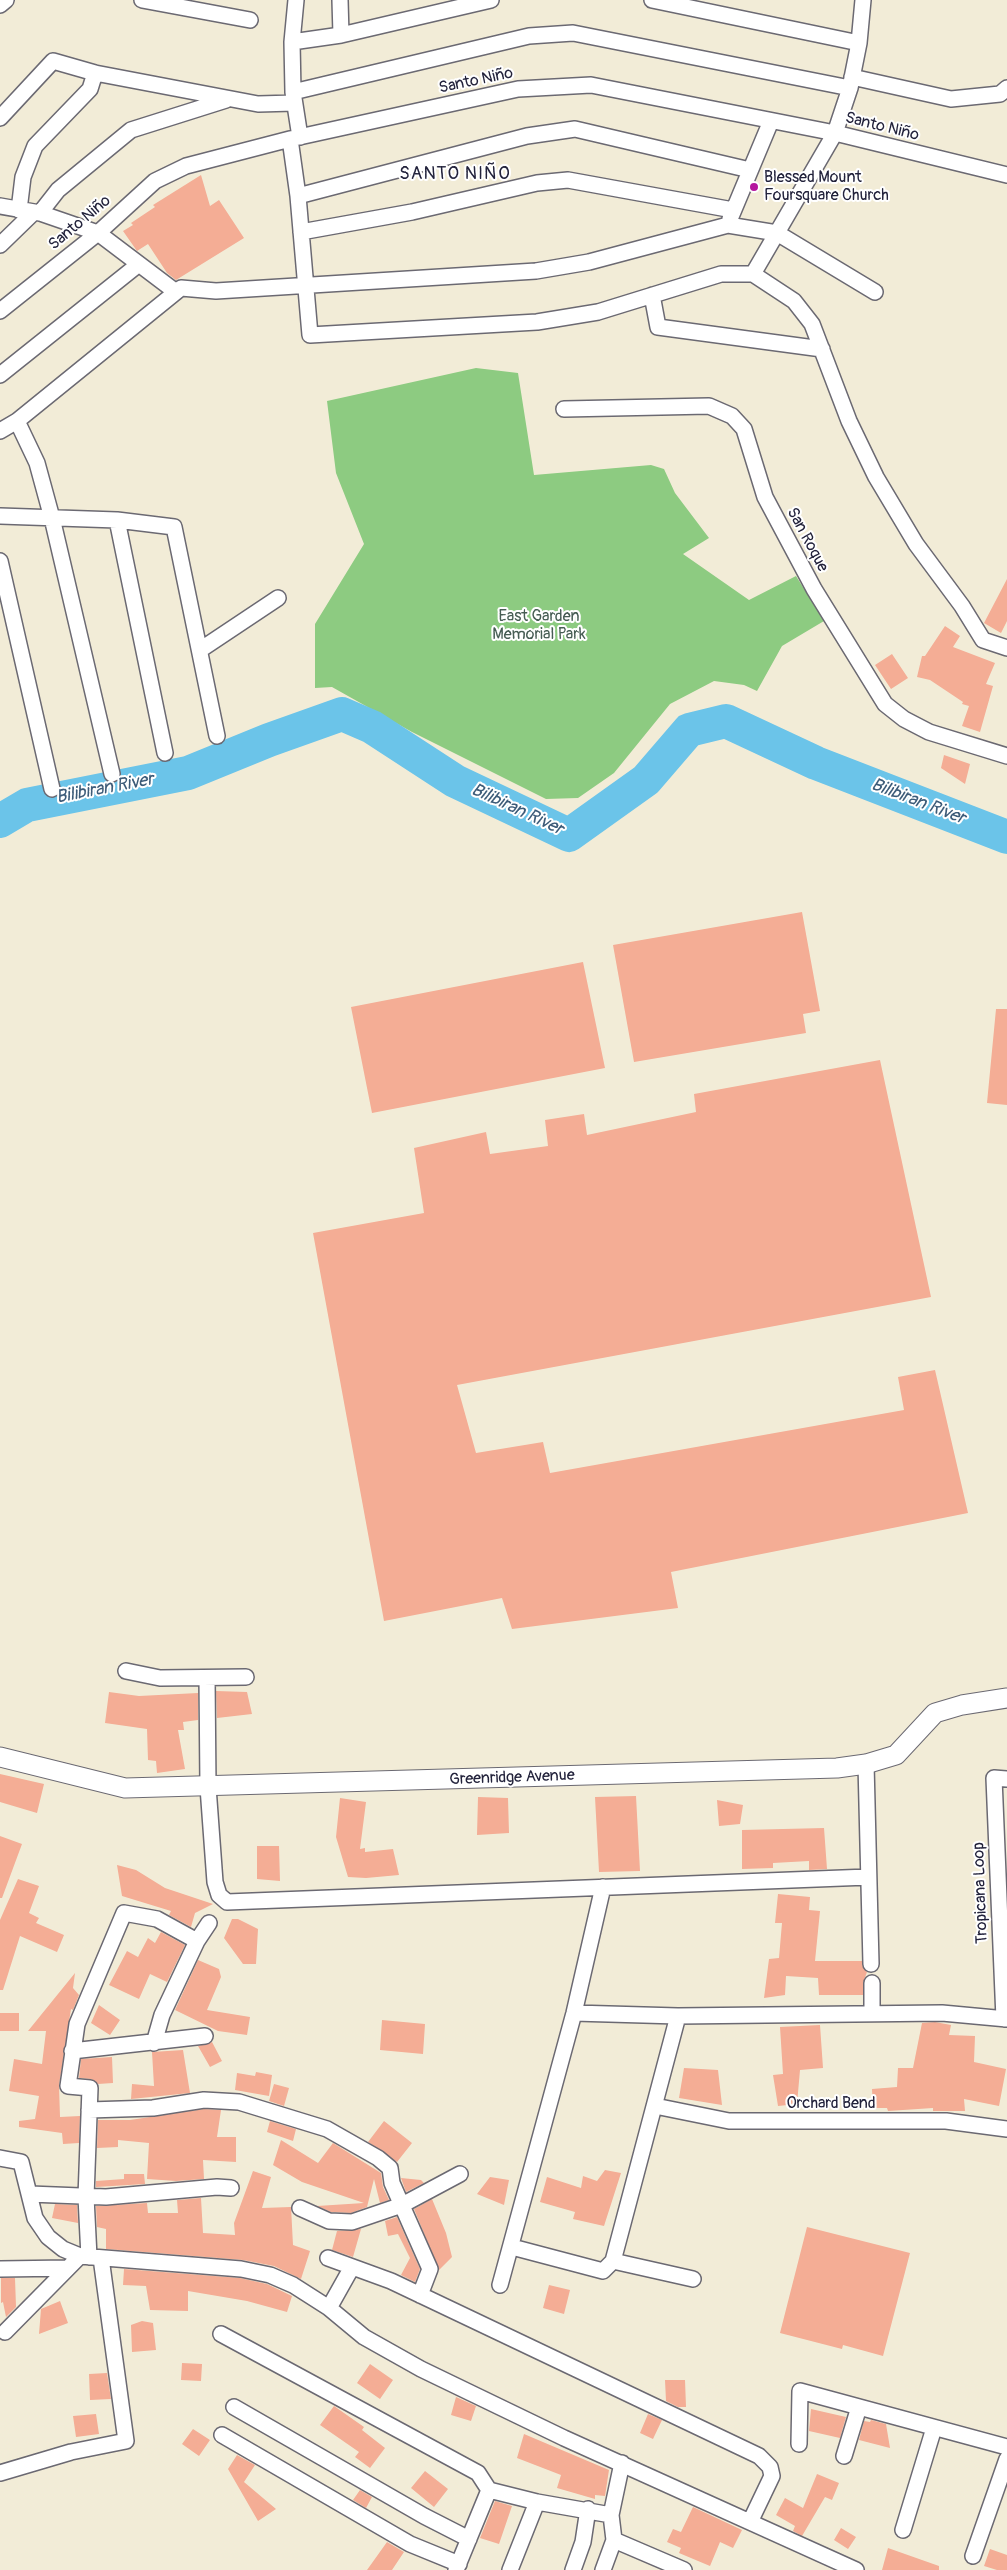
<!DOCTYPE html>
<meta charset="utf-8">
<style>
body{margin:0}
canvas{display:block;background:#f2ecd7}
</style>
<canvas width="1007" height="2570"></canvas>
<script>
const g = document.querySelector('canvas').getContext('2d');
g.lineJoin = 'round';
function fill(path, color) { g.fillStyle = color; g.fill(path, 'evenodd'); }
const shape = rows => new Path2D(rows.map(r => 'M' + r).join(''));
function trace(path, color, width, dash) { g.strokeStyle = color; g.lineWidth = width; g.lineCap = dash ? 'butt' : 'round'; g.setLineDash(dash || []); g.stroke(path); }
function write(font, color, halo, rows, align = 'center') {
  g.font = font + ' Pangolin,sans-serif'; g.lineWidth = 4; g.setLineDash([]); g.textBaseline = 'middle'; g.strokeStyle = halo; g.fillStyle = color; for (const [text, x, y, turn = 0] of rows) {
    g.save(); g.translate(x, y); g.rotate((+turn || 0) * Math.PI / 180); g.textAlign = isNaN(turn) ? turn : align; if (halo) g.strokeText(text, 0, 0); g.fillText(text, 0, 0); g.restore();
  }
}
fill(shape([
 [476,368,518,373,534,475,651,465,664,469,675,493,709,538,683,554,749,600,796,576,824,621,782,646,757,691,744,685,714,681,670,704,614,773,578,798,546,799,412,732,332,687,315,688,315,624,364,544,336,473,327,401]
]), '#8dcb81');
trace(shape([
 [0,821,27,805,188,773,269,740,342,714,372,727,455,781,569,835,646,780,689,730,726,721,816,763,1007,837]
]), '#6bc4e9', 34);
fill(shape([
 [201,175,210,206,219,200,244,238,176,280,167,273,148,244,137,251,123,231,133,225,131,223,155,207,153,205],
 [1007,579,1007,621,1001,633,984,623],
 [945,626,960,636,953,647,995,663,986,684,993,686,980,732,962,726,969,706,962,704,963,702,930,680,917,677,922,656,925,656],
 [892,654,908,678,891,689,875,665],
 [944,755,970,764,965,784,941,768],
 [802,912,820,1011,803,1014,806,1033,634,1062,613,945],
 [583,962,605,1068,372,1113,351,1007],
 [996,1009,1007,1009,1007,1105,987,1103],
 [880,1060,931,1297,457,1385,476,1453,543,1442,550,1473,904,1410,898,1377,935,1370,968,1513,671,1572,678,1608,512,1629,502,1598,384,1621,313,1233,424,1213,414,1148,486,1132,490,1154,548,1146,545,1120,584,1114,587,1135,696,1112,694,1094],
 [216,1691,247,1692,252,1714,217,1718],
 [109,1692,139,1696,198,1693,198,1720,183,1722,184,1730,178,1730,185,1769,157,1773,156,1761,148,1760,147,1729,105,1723],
 [0,1774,44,1784,37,1813,0,1802],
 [636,1796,640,1871,599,1872,595,1797],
 [478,1797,508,1798,509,1833,477,1835],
 [340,1798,366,1802,360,1849,365,1848,365,1852,393,1849,399,1875,366,1878,348,1877,336,1837],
 [717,1800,743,1805,740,1824,719,1826],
 [824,1828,827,1869,809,1870,809,1861,773,1863,773,1868,742,1869,742,1830],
 [0,1836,22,1844,2,1898,0,1898],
 [257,1846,279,1846,280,1881,257,1879],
 [117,1865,136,1870,165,1888,213,1904,195,1913,191,1927,169,1915,171,1911,122,1896],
 [18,1879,39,1886,29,1913,39,1918,36,1923,64,1935,57,1952,20,1936,3,1990,0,1990,0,1920],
 [778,1894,810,1897,809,1910,820,1911,815,1961,862,1961,863,1968,867,1972,863,1983,863,1995,819,1995,818,1978,786,1976,785,1995,764,1998,769,1959,779,1958,782,1923,775,1923],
 [232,1919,238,1919,258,1929,256,1964,243,1964,224,1938],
 [161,1932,185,1945,167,1982,150,1974,139,1999,109,1985,127,1951,138,1957,148,1938,155,1943],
 [198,1960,219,1969,221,1977,207,2010,250,2017,247,2035,218,2031,175,2010],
 [75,1973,73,1988,79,1995,73,2010,71,2009,59,2085,60,2117,80,2116,79,2143,63,2144,62,2133,19,2127,19,2121,35,2119,39,2096,9,2091,14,2059,42,2064,46,2031,28,2031],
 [99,2005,120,2020,110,2035,91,2023],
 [0,2013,19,2013,19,2031,0,2031],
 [382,2020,425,2024,423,2054,380,2050],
 [935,2022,951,2025,949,2035,975,2036,974,2062,1006,2069,999,2106,964,2099,965,2111,933,2111,933,2108,888,2111,887,2108,873,2108,872,2089,897,2087,898,2068,913,2068,922,2023],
 [820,2025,823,2068,800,2070,797,2104,778,2106,773,2075,783,2074,780,2027],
 [212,2042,222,2061,210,2067,198,2046],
 [183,2050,190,2093,131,2099,132,2084,154,2086,152,2052],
 [112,2057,113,2083,98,2084,91,2079,79,2078,81,2059],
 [684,2068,718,2070,722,2105,679,2098],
 [256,2072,272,2075,269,2096,235,2090,237,2073,255,2076],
 [274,2084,289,2088,284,2106,269,2101],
 [204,2109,221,2110,217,2137,236,2137,236,2162,203,2160,204,2179,176,2181,147,2179,149,2143,118,2140,118,2147,97,2148,98,2120,130,2120],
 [270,2121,296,2129,293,2141,267,2132],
 [384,2121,412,2143,397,2162,368,2142],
 [281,2140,318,2163,333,2143,381,2173,383,2187,389,2200,380,2203,374,2179,367,2207,351,2213,331,2212,317,2206,364,2203,302,2182,273,2165],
 [605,2170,621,2173,604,2226,573,2219,575,2212,540,2202,547,2177,581,2188,583,2176,597,2181],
 [253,2171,271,2177,262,2208,291,2207,293,2245,310,2251,301,2279,274,2266,243,2260,106,2249,106,2229,97,2227,96,2206,147,2203,148,2213,178,2213,177,2200,201,2198,203,2233,235,2235,234,2223],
 [124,2174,144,2174,145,2184,96,2187,96,2181,124,2179],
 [490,2177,509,2180,504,2205,477,2194],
 [401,2178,421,2180,424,2183,406,2192],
 [432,2199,446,2233,452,2257,439,2270,414,2209],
 [55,2204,77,2205,78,2223,52,2218],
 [397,2217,420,2269,415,2282,401,2275,410,2258,398,2234,388,2236,385,2221],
 [807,2227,910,2253,883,2356,843,2345,842,2349,780,2333],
 [361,2229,353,2257,332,2250,337,2231],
 [124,2269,240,2278,267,2284,292,2296,287,2312,247,2301,188,2291,188,2311,150,2310,146,2286,123,2285],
 [1,2278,15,2278,16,2307,6,2317,3,2302,1,2303],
 [549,2285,570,2290,564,2314,543,2308],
 [60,2301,68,2323,39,2334,41,2309],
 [142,2321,153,2323,156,2350,132,2352,131,2325],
 [182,2363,202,2364,201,2381,181,2380],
 [370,2364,393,2380,380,2399,357,2383],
 [107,2373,111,2399,90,2400,89,2374],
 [665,2380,685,2380,686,2407,678,2407,666,2401],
 [456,2397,476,2406,471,2421,451,2415],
 [334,2406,364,2427,362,2430,385,2448,370,2468,355,2457,359,2452,320,2425],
 [811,2409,846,2417,840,2438,809,2431],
 [96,2414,99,2434,76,2437,73,2416],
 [648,2414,662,2420,653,2439,640,2433],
 [871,2420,886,2424,890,2448,859,2440,864,2421,870,2422],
 [193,2429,210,2440,199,2456,182,2444],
 [524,2434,609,2470,605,2496,595,2495,595,2499,557,2488,561,2475,517,2458],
 [237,2455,255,2465,244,2482,276,2509,258,2521,228,2469],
 [425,2471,448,2489,434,2507,411,2488],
 [817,2474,839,2483,832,2500,825,2497,802,2536,793,2531,795,2526,776,2515,785,2498,803,2508],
 [360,2490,372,2497,366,2508,353,2500],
 [495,2501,512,2506,499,2544,480,2538],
 [693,2507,742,2530,733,2548,720,2542,710,2566,679,2553,681,2548,667,2542,673,2529,681,2532],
 [841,2528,856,2537,848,2549,834,2540],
 [387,2542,404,2552,392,2570,367,2570],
 [888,2548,939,2566,939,2570,882,2570],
 [990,2549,1007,2555,1007,2570,997,2570,984,2566]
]), '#f4ad95');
const minor = shape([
 [142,0,250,20],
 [296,0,292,42,293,92,300,137],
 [340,0,341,35],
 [652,0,859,43],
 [0,5,6,0],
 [292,42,341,35,491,0],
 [852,77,951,99,1000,94,1007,88],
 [293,92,529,36,573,33,850,88],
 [0,118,53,61,95,73,258,104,294,103],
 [290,139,298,196,310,335,537,322,598,312,721,274,753,274,794,301,812,324,849,421,876,477,916,544,962,606,983,640,1007,648],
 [298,196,527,136,575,129,750,170],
 [0,206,40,213,98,233,176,292],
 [19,210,23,177,35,146,90,89,95,73],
 [40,213,58,190,131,130,226,100],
 [730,219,771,121],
 [301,232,412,212,537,183,568,180,733,210],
 [0,245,34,212],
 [753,274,835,133,850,88,859,43,863,0],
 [652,295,658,327,822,349],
 [0,311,98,233,155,181,186,166,290,139,518,89,591,85,835,133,1007,175],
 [0,375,139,264],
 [564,409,709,406,732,416,744,429,765,497,814,589,885,704,904,719,929,732,1007,756],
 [17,421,37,463,52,518,112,774],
 [0,431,17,421,181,288,216,291,536,271,589,262,728,225,777,233,875,292],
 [0,516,117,520,174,527,217,736],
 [117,520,165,753],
 [0,561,52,789],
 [200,650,278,598],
 [126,1671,160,1678,246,1677],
 [207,1678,208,1787,215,1882,219,1895,227,1902,868,1877],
 [866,1764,871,1964],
 [872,1983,872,2012],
 [574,2013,678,2016,942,2013,1007,2019],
 [1004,2019,994,1778,1007,1779],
 [154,2043,162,2015,197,1941,209,1923],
 [72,2051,205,2036],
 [655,2106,729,2121,946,2121,1007,2129],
 [89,2110,153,2108,204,2100,239,2102,327,2129,378,2158,390,2168,392,2183,430,2269,420,2295],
 [0,2158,21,2162,35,2218,48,2237,63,2249,80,2256,241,2269,270,2275,293,2285,329,2308,364,2337,421,2369,564,2438,856,2570],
 [30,2194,106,2197,217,2187,231,2188],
 [300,2208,329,2221,352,2222,402,2205,460,2174],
 [512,2247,603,2271,613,2261,693,2279],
 [89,2257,86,2197,90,2088,68,2086,77,2024,124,1913,157,1919,197,1941],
 [328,2258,391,2281,759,2456,770,2467,772,2476,750,2522],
 [613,2261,678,2016],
 [0,2269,68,2268],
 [500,2285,574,2013,603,1887],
 [329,2308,352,2267],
 [5,2332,80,2256],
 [221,2334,478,2473,489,2490,537,2502,611,2515],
 [234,2407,424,2516,469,2539],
 [222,2435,410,2544,459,2564],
 [799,2444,800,2391,1007,2447],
 [844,2456,859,2407],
 [0,2473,71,2452,126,2441,101,2258],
 [903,2530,934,2428],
 [614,2540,684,2570],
 [973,2556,1007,2459],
 [456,2570,489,2490],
 [510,2570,537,2502],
 [573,2570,583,2542,588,2509],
 [603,2570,614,2540,611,2515,622,2463]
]);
const tertiary = shape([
 [0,1757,125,1788,837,1768,866,1764,896,1755,935,1713,962,1705,1007,1698]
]);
trace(minor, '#6b6972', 18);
trace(tertiary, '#6b6972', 21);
trace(minor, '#fff', 15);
trace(tertiary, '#fff', 19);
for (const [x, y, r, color] of [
 [754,187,5,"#b5179e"]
]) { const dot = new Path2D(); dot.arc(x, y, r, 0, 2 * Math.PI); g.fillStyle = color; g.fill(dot); trace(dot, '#fff', 2); }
write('16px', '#22223b', '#fff', [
 ["Santo Niño",476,81,-12],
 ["Santo Niño",882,127,14],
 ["Santo Niño",80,223,-40],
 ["San Roque",807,540,62],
 ["Greenridge Avenue",512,1778,-2],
 ["Tropicana Loop",981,1893,-92],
 ["Orchard Bend",831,2104]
]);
write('16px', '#22223b', '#fff', [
 ["Blessed Mount",764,178],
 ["Foursquare Church",764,196]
], 'left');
write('16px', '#475d54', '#fff', [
 ["East Garden",539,617],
 ["Memorial Park",539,635]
]);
g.letterSpacing = '1px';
write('18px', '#22223b', '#fff', [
 ["SANTO NIÑO",455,174]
]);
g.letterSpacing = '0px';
write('italic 18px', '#3c5b78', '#fff', [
 ["Bilibiran River",105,789,-11],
 ["Bilibiran River",918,802,21],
 ["Bilibiran River",517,810,25]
]);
</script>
